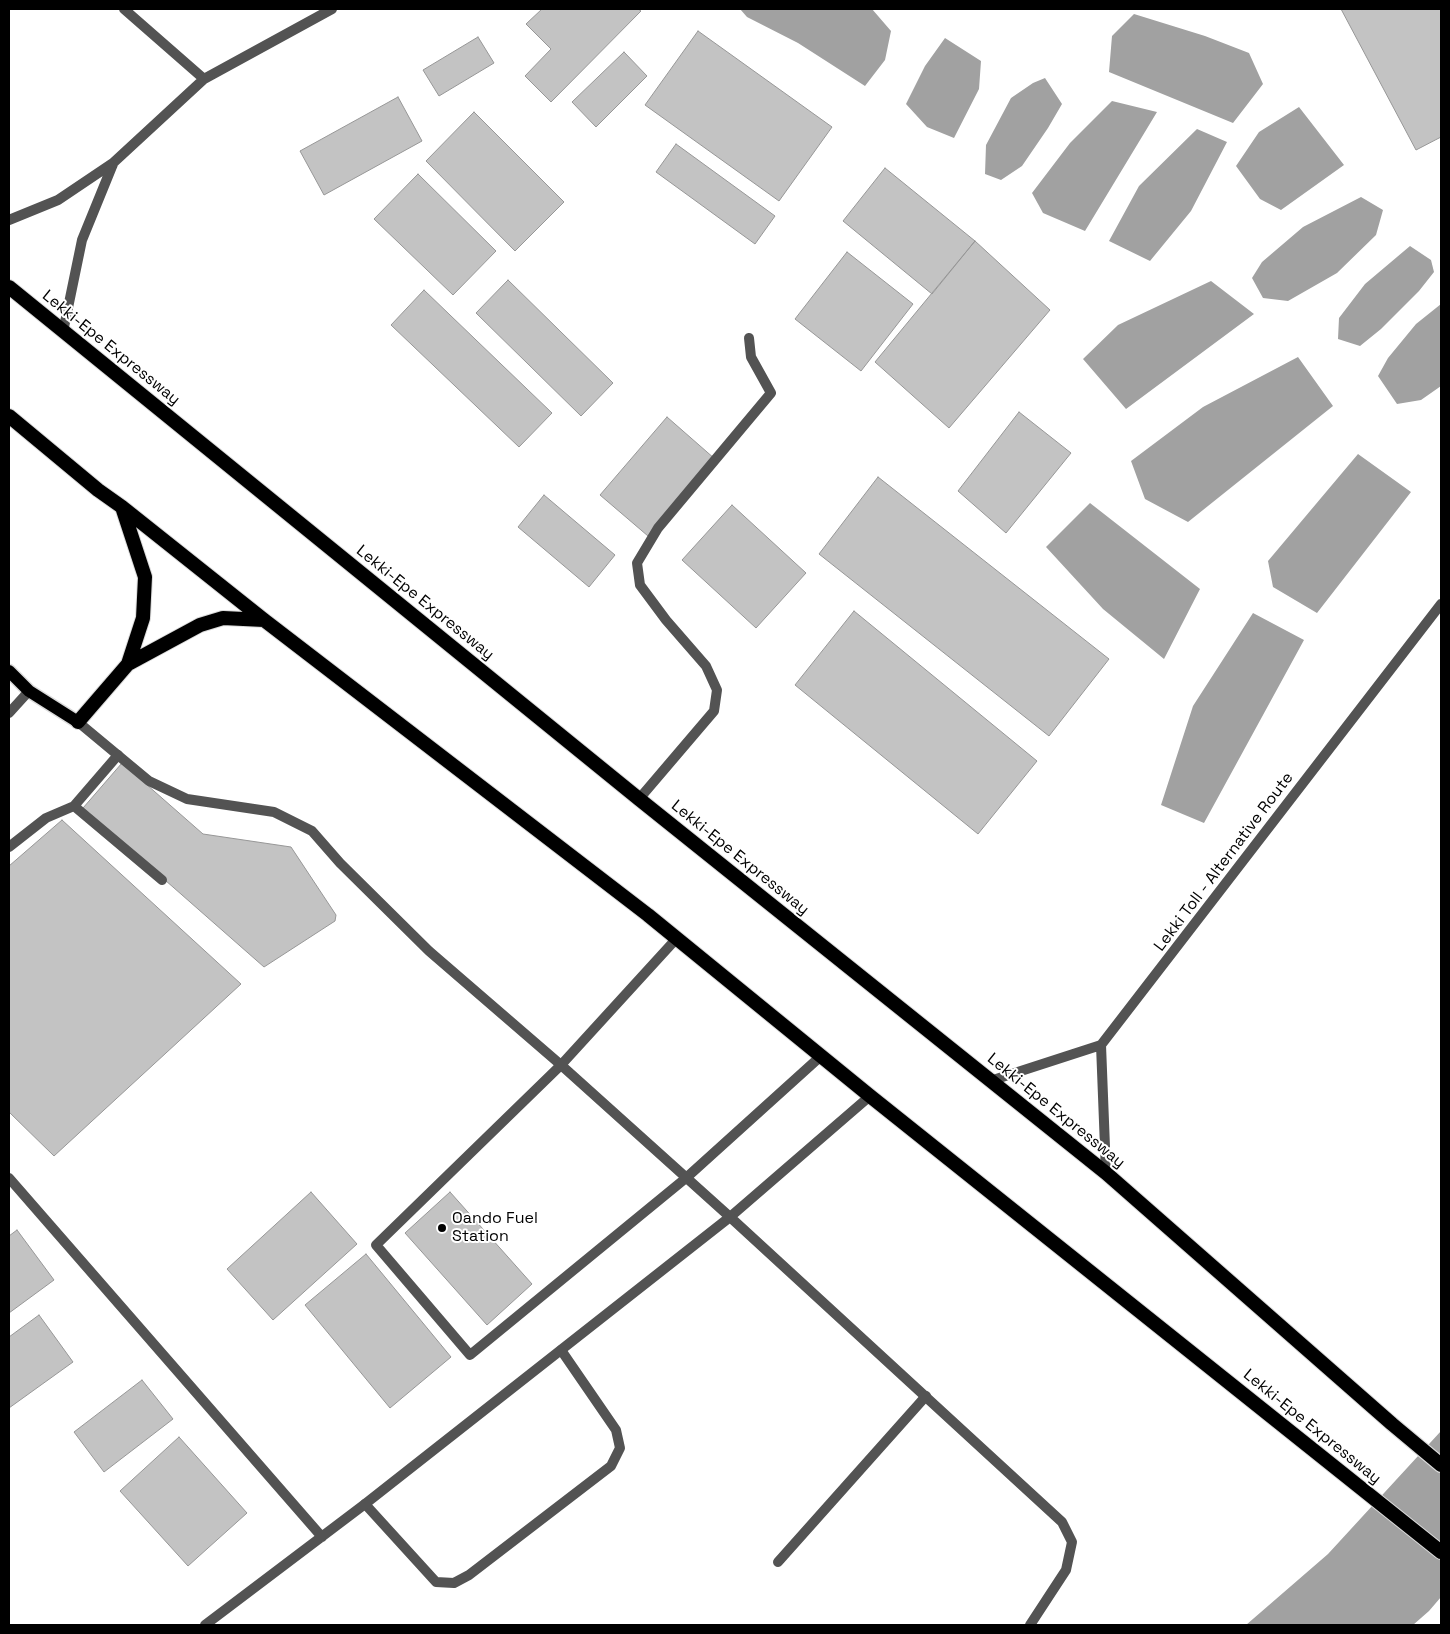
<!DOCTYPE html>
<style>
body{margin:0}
#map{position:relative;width:1450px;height:1634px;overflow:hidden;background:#fff;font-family:"Space Grotesk",sans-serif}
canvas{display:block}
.frame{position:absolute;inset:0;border:10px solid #000;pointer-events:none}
</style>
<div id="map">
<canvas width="1450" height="1634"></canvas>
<div class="frame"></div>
</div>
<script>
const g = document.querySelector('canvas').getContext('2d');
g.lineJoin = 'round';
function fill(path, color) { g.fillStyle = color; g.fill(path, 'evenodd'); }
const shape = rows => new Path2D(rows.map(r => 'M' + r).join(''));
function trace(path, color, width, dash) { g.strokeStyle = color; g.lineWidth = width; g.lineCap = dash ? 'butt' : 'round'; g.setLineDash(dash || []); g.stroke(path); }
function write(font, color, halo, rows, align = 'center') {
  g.font = font + ' "Space Grotesk",sans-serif'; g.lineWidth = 4; g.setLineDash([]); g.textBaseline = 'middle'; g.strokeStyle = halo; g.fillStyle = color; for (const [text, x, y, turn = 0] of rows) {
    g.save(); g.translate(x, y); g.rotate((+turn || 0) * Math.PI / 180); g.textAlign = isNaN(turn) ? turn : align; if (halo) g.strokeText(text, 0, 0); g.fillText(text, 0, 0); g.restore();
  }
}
fill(shape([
 [740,9,872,9,891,31,885,60,865,86,798,43,747,17],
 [1134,14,1205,36,1249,53,1263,84,1233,123,1109,72,1112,36],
 [945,38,981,61,979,89,954,138,927,127,906,104,925,66],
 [1045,78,1062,104,1048,128,1022,166,1001,180,985,174,986,145,1011,98,1033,83],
 [1112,101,1157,112,1085,231,1043,213,1032,193,1070,143],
 [1299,107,1344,165,1281,210,1260,199,1236,166,1259,132],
 [1197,129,1227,142,1191,211,1150,261,1109,241,1139,186],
 [1361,197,1383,210,1376,235,1337,273,1288,301,1263,298,1252,278,1262,262,1303,227],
 [1410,246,1431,260,1434,272,1419,291,1381,329,1360,346,1338,339,1339,318,1365,284],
 [1211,281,1254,314,1126,409,1083,359,1118,325],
 [1441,304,1441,386,1421,400,1397,404,1378,376,1388,358,1416,324],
 [1298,357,1333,406,1188,522,1145,499,1131,461,1203,407],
 [1358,454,1411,492,1317,613,1273,587,1268,561],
 [1090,503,1200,589,1164,659,1103,609,1046,547],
 [1253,613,1304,640,1204,823,1161,805,1193,706],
 [1441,1431,1441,1597,1429,1611,1413,1625,1246,1625,1328,1554]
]), '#a1a1a1');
const building = shape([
 [542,9,638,9,641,11,551,102,525,76,551,49,526,24,542,9],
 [1341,9,1441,9,1441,137,1416,150,1341,9],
 [698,31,832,127,779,201,645,105,698,31],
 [478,37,494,63,439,96,423,70,478,37],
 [624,52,647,76,596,127,572,102,624,52],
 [398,97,422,141,324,195,300,151,398,97],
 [474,112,564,202,515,251,426,161,474,112],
 [676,144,775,216,755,244,656,172,676,144],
 [885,168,975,241,932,294,843,221,885,168],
 [418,174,496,251,453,295,374,219,418,174],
 [975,241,1050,310,949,428,875,362,975,241],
 [847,252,913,304,861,371,795,319,847,252],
 [508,280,613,383,581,416,476,313,508,280],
 [424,290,552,413,519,447,391,325,424,290],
 [1019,412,1071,453,1006,533,958,491,1019,412],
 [667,417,715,459,648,536,600,495,667,417],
 [878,477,1109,659,1049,736,819,554,878,477],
 [544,495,615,555,589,587,518,527,544,495],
 [732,505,806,573,756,628,682,560,732,505],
 [854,611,1037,761,978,834,795,685,854,611],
 [122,763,203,834,291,847,336,915,335,921,264,967,83,808,122,763],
 [62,820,241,984,54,1156,9,1112,9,866,62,820],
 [311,1192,357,1244,273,1320,227,1269,311,1192],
 [450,1192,532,1284,487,1325,405,1233,450,1192],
 [17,1230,54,1280,9,1313,9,1236,17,1230],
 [366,1254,451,1357,390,1408,305,1305,366,1254],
 [39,1315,73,1362,9,1408,9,1337,39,1315],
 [142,1380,173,1419,104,1472,74,1432,142,1380],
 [179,1437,247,1513,188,1566,120,1491,179,1437]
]);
fill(building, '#c3c3c3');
trace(building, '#979797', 1);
const primary = shape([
 [9,671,29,691,78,722]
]);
const trunk = shape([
 [9,287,639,799,1106,1173,1392,1424,1441,1465],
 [9,416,98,490,122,507,264,620,648,915,870,1096,1441,1552],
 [122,507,145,577,143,618,128,664],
 [78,722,128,664,200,625,223,618,264,620]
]);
trace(primary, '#dbdbdb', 15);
trace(trunk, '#dbdbdb', 16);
trace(shape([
 [9,713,29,691],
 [118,755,74,806,162,880],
 [639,799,714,711,717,690,706,666,666,620,640,585,637,563,658,528,771,393,751,357,749,338],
 [9,847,46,818,74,806],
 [677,938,561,1065,376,1245,470,1355,686,1178,821,1056],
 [365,1504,436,1582,454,1583,469,1575,611,1466,620,1448,616,1430,561,1350],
 [778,1562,926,1396]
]), '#535353', 10);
trace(shape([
 [124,9,204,79],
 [9,220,58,200,113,163,204,79,332,9],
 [63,332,82,240,113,164],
 [1101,1045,1106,1173],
 [990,1081,1101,1045,1441,604],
 [9,1178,322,1537],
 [730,1217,1062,1522,1072,1542,1066,1570,1030,1625],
 [205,1625,365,1504,730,1217,870,1096]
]), '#535353', 10);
trace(shape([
 [78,722,149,781,187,799,274,812,312,831,340,863,429,951,561,1065,730,1217]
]), '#535353', 10);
trace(primary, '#000', 12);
trace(trunk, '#000', 14);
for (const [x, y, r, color] of [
 [442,1228,5,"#000"]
]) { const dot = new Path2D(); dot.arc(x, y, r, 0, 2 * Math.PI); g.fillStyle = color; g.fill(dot); trace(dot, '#fff', 2); }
write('16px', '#000', '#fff', [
 ["Lekki-Epe Expressway",111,348,39],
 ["Lekki-Epe Expressway",425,603,39],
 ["Lekki-Epe Expressway",740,858,39],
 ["Lekki Toll - Alternative Route",1224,862,-53],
 ["Lekki-Epe Expressway",1056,1111,39],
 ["Lekki-Epe Expressway",1312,1427,39]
]);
write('16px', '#000', '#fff', [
 ["Oando Fuel",452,1219],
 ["Station",452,1237]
], 'left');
</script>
